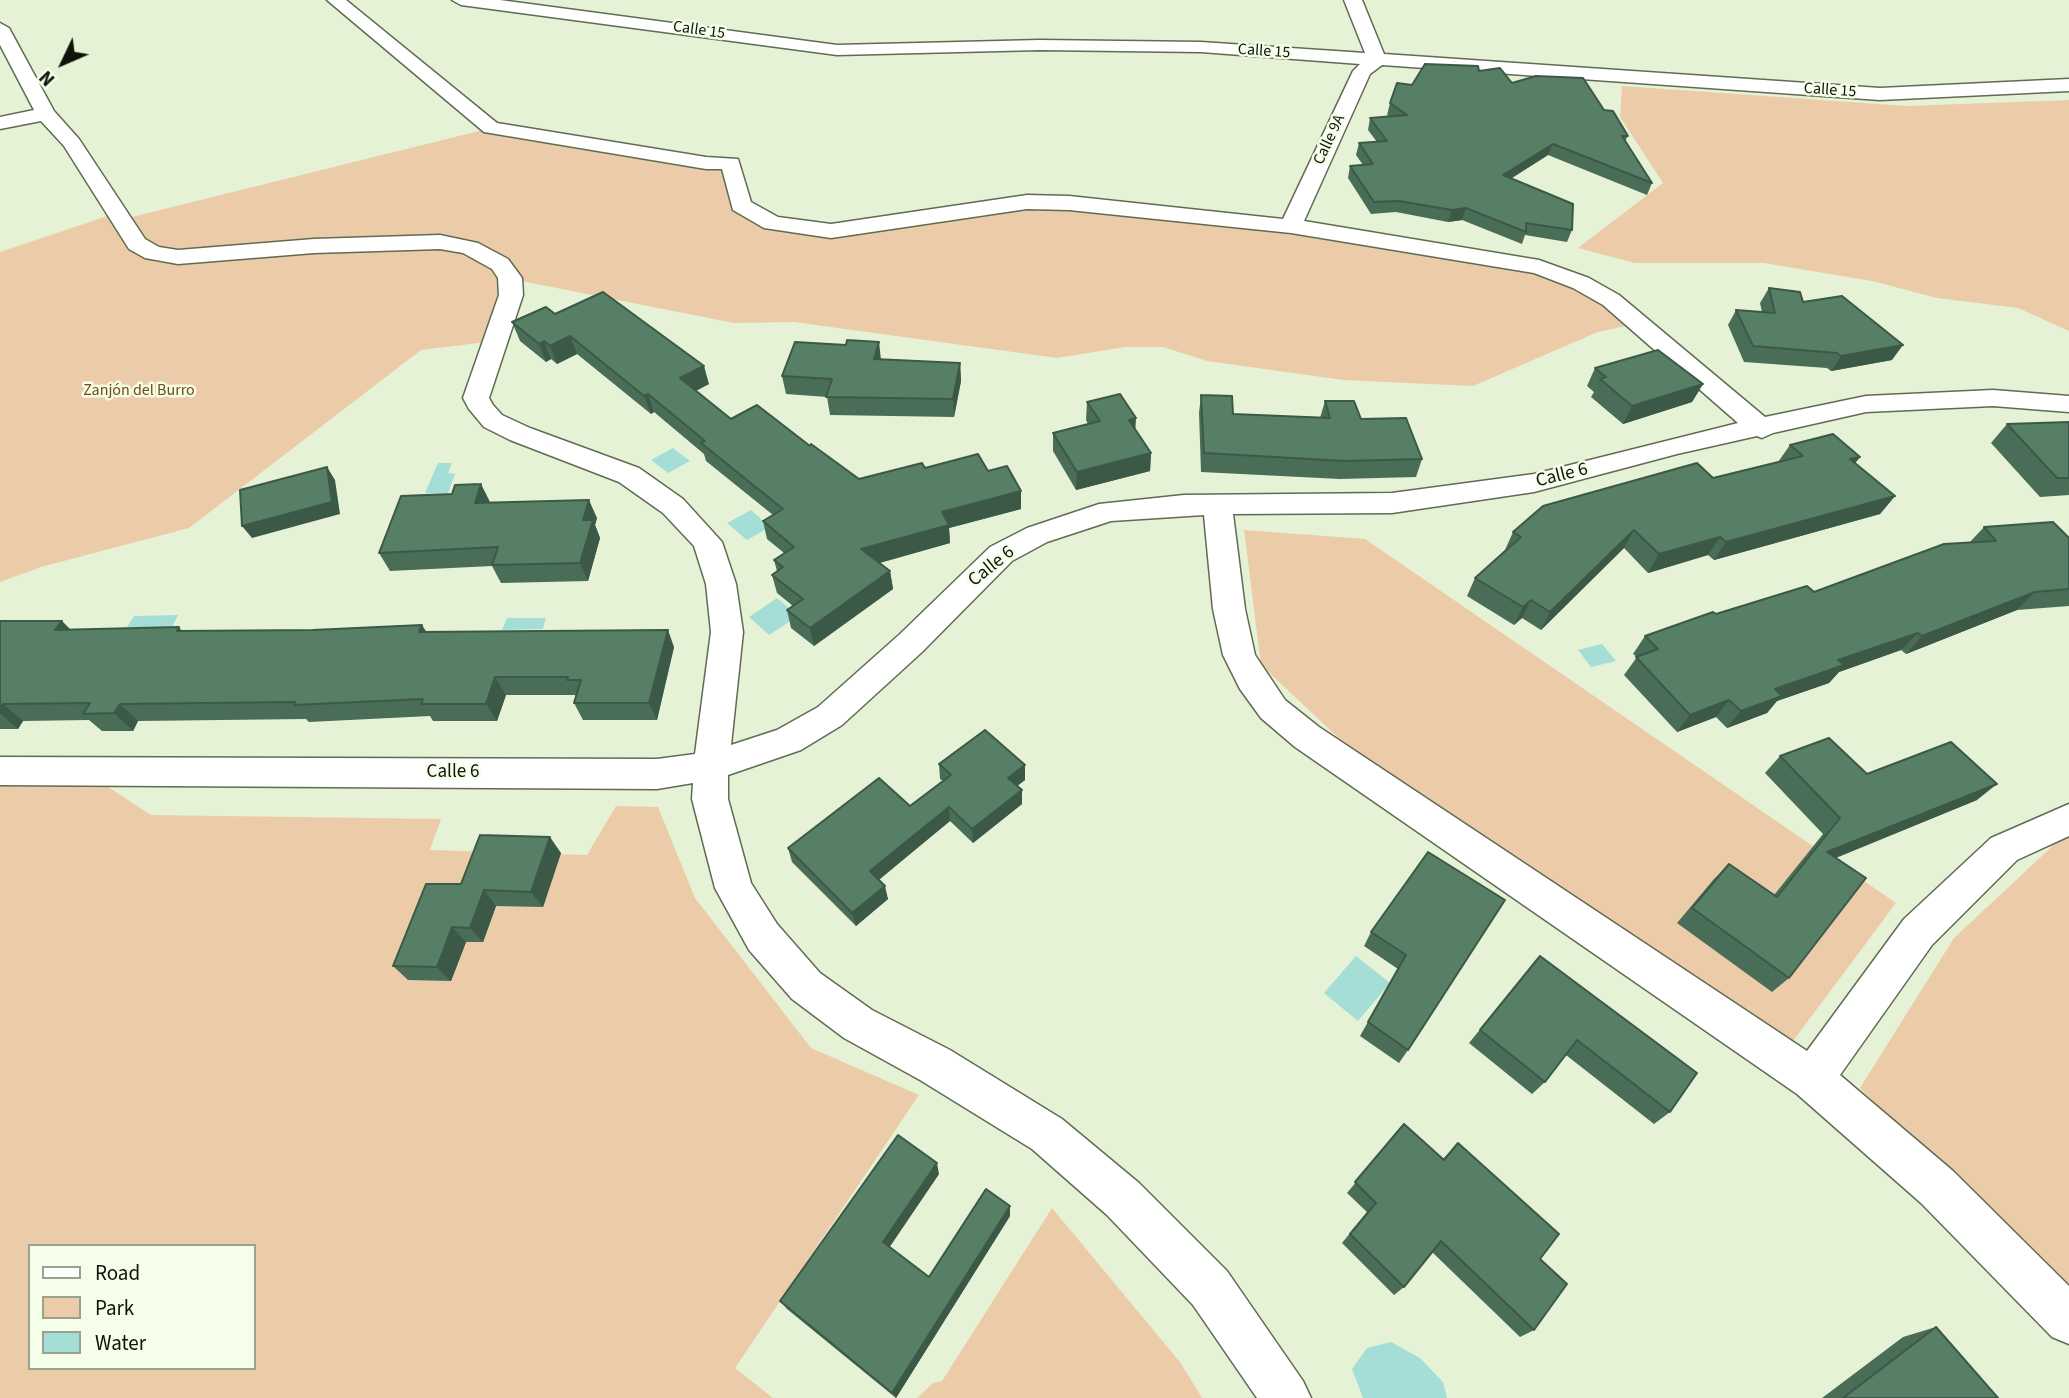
<!DOCTYPE html>
<meta charset="utf-8">
<style>
body{margin:0}
#map{position:relative;width:2069px;height:1398px;overflow:hidden;background:#e5f2d6;font-family:"Source Sans 3",sans-serif}
canvas{display:block}
.legend{position:absolute;left:28px;top:1244px;width:228px;height:126px;box-sizing:border-box;background:#f4fee8;border:2px solid #99a190;margin:0;padding:9px 12px;list-style:none;font-size:21px;color:#10150b}
.legend li{display:flex;align-items:center;gap:14px;height:35px}
.legend b{width:35px;border:2px solid #99a190}
.north{position:absolute;left:28px;top:28px;width:70px;height:70px;-webkit-text-stroke:5px #f4fee8;paint-order:stroke;rotate:226deg;font-size:19px;font-weight:700;line-height:28px;text-align:center;color:#10150b}
.north::after{content:'';display:block;margin:auto;width:24px;height:32px;background:#10150b;clip-path:polygon(50% 0,100% 100%,50% 72%,0 100%)}
</style>
<div id="map">
<canvas width="2069" height="1398"></canvas>
<ul class="legend">
<li><b style="height:9px;background:#fff"></b>Road</li>
<li><b style="height:19px;background:#eccca8"></b>Park</li>
<li><b style="height:19px;background:#a4ded6"></b>Water</li>
</ul>
<div class="north">N</div>
</div>
<script>
const g = document.querySelector('canvas').getContext('2d');
g.lineJoin = 'round';
function fill(path, color) { g.fillStyle = color; g.fill(path, 'evenodd'); }
const shape = rows => new Path2D(rows.map(r => 'M' + r).join(''));
function trace(path, color, width, dash) { g.strokeStyle = color; g.lineWidth = width; g.lineCap = dash ? 'butt' : 'round'; g.setLineDash(dash || []); g.stroke(path); }
function write(font, color, halo, rows, align = 'center') {
  g.font = font + ' "Source Sans 3",sans-serif'; g.lineWidth = 5; g.setLineDash([]); g.textBaseline = 'middle'; g.strokeStyle = halo; g.fillStyle = color; for (const [text, x, y, turn = 0] of rows) {
    g.save(); g.translate(x, y); g.rotate((+turn || 0) * Math.PI / 180); g.textAlign = isNaN(turn) ? turn : align; if (halo) g.strokeText(text, 0, 0); g.fillText(text, 0, 0); g.restore();
  }
}
fill(shape([
 [1622,86,1907,106,2069,100,2069,331,2018,308,1937,298,1872,281,1764,263,1635,263,1578,248,1663,183,1620,117],
 [491,128,731,163,741,205,772,223,831,231,1027,202,1291,226,1539,267,1639,323,1598,332,1473,386,1343,380,1207,361,1163,347,1125,347,1057,358,794,322,734,323,511,279,495,341,421,350,189,528,41,567,0,582,0,252,116,213,120,220],
 [1244,530,1365,539,1896,903,1790,1045,1345,744,1261,665],
 [0,784,105,785,151,815,441,819,430,850,587,855,616,806,658,807,695,898,811,1048,919,1095,735,1368,773,1398,0,1398],
 [30,1246,254,1246,254,1368,30,1368],
 [2069,837,2069,1299,1860,1088,1954,938,2061,838],
 [1052,1208,1180,1362,1202,1398,917,1398,933,1383,942,1381]
]), '#eccca8');
fill(shape([
 [673,448,690,461,668,473,651,460],
 [438,463,452,463,448,473,455,474,448,493,425,493],
 [751,510,770,527,747,540,727,523],
 [777,598,798,616,769,635,749,617],
 [178,615,172,627,127,627,134,616],
 [507,618,546,618,543,629,502,630],
 [1602,644,1616,661,1591,667,1578,650],
 [1356,956,1390,983,1358,1021,1324,993],
 [1391,1342,1420,1358,1443,1382,1447,1398,1363,1398,1352,1369,1367,1348]
]), '#a4ded6');
const street = shape([
 [327,0,346,0,497,123,706,157,738,159,751,202,778,217,831,224,1027,195,1069,196,1283,219,1353,71,1360,64,1201,52,1040,50,837,55,461,5,452,0,500,0,837,45,1040,40,1201,42,1365,53,1344,0,1362,0,1384,54,1880,88,2069,79,2069,91,1880,100,1382,65,1370,74,1304,221,1539,260,1589,278,1619,295,1765,417,1866,396,1993,390,2069,396,2069,412,1993,406,1866,412,1773,433,1762,438,1757,436,1677,454,1534,492,1392,513,1233,514,1245,609,1255,655,1285,700,1319,727,1807,1051,1904,919,1991,838,2069,804,2069,836,2017,860,1932,945,1840,1075,1953,1171,2069,1286,2069,1344,2052,1337,1921,1203,1797,1094,1295,747,1261,718,1240,689,1223,655,1213,609,1204,515,1111,521,1047,542,1012,561,922,652,842,725,801,750,728,775,728,799,751,883,777,924,820,973,872,1010,950,1050,1062,1119,1139,1183,1227,1271,1303,1381,1311,1398,1257,1398,1193,1305,1107,1215,1032,1149,920,1080,844,1038,792,999,749,950,715,888,692,799,693,783,657,789,0,785,0,757,657,759,695,754,711,632,706,584,694,546,663,513,619,482,510,440,484,427,469,409,463,398,499,295,498,278,492,269,463,253,440,249,314,253,178,264,145,258,129,249,64,146,41,121,0,129,0,117,34,110,0,45,0,23,9,28,54,111,79,139,145,239,159,247,178,250,314,239,440,235,478,243,508,259,522,278,523,295,489,398,493,405,502,415,530,428,639,468,683,499,722,542,736,584,743,632,731,745,777,730,818,707,900,634,990,547,1027,528,1099,504,1184,495,1392,493,1534,474,1738,423,1603,305,1573,288,1534,273,1291,233,1069,210,1027,209,831,238,764,228,733,210,722,169,706,169,484,132,327,0]
]);
trace(street, '#606b53', 3);
fill(street, '#fff');
fill(shape([
 [1479,71,1512,83,1604,110,1628,136,1625,141,1652,183,1647,195,1548,155,1512,178,1572,230,1567,242,1525,235,1522,244,1462,220,1448,222,1396,212,1371,214,1348,178,1350,166,1363,165,1356,155,1359,143,1377,142,1368,130,1370,118,1390,117,1387,115,1390,103,1412,85],
 [1769,288,1803,302,1892,360,1831,371,1827,368,1744,362,1728,325,1736,310,1762,312,1760,303],
 [555,314,709,384,696,391,731,419,810,446,859,479,925,468,988,471,1021,491,1021,509,949,528,950,543,880,563,890,571,893,589,814,646,791,628,787,610,793,606,777,593,772,575,777,571,774,560,784,553,767,539,763,521,773,515,706,461,704,454,654,412,651,414,577,354,557,364,551,359,546,362,520,341,512,322],
 [881,359,960,363,961,381,954,417,830,415,827,397,786,394,782,376],
 [1595,368,1703,384,1692,402,1623,424,1591,397,1594,392,1587,386],
 [1201,395,1233,414,1320,418,1325,401,1361,419,1422,459,1416,477,1340,479,1201,472,1199,413],
 [1087,402,1135,430,1151,453,1150,471,1076,490,1053,451,1053,433,1088,424,1086,420],
 [2069,422,2069,495,2040,497,1991,443,2007,424],
 [1790,445,1860,457,1855,463,1895,496,1880,514,1714,560,1708,555,1648,573,1624,548,1541,630,1522,618,1514,625,1467,596,1475,578,1505,550,1513,532,1713,478,1778,462],
 [490,503,597,518,595,525,600,538,588,581,501,583,492,566,390,571,379,553],
 [1984,527,2069,538,2069,606,2017,610,1906,654,1901,650,1839,672,1829,683,1777,701,1767,713,1727,728,1716,717,1677,732,1624,675,1637,657,1633,654,1645,636,1716,614,1814,592,1970,542],
 [0,621,70,630,179,627,182,631,427,632,674,647,657,720,583,720,574,703,576,697,575,695,506,695,497,721,433,721,430,716,309,722,306,719,138,721,133,731,102,731,89,720,23,721,18,729,0,729],
 [1780,756,1867,774,1977,800,1836,858,1789,978,1772,992,1677,923,1714,879,1729,864,1774,895,1823,834,1765,773],
 [939,764,1025,765,1025,780,1017,786,1022,790,1022,804,973,843,950,821,879,880,888,899,856,926,792,862,788,848,910,806,943,781,940,779],
 [1428,852,1408,1050,1399,1063,1360,1036,1398,969,1364,946,1371,932],
 [561,853,543,907,496,906,483,942,466,942,451,981,408,980,393,966,461,884],
 [1540,956,1670,1112,1654,1124,1566,1055,1545,1082,1532,1094,1469,1043],
 [1404,1124,1443,1159,1458,1143,1540,1259,1534,1330,1520,1337,1432,1252,1404,1287,1394,1295,1342,1243,1367,1212,1347,1193],
 [939,1174,889,1247,929,1277,1010,1216,896,1398,787,1309,780,1301],
 [1936,1327,1998,1398,1822,1398,1903,1337]
]), '#4a6d57');
fill(shape([
 [1553,144,1548,155,1499,186,1503,175],
 [1466,208,1462,220,1448,222,1452,210],
 [570,336,577,354,557,364,550,346],
 [544,341,551,359,546,362,539,344],
 [879,342,881,360,874,359],
 [1903,345,1892,360,1831,371,1841,356],
 [960,363,961,381,954,417,953,399],
 [704,366,709,384,685,396,680,378],
 [1703,384,1692,402,1623,424,1632,406],
 [648,394,654,412,651,414,644,396],
 [1136,418,1135,436,1129,420],
 [1151,453,1150,471,1076,490,1077,472],
 [1860,457,1846,475,1850,459],
 [327,467,335,480,340,514,252,538,242,526],
 [481,484,490,502,475,503],
 [1021,491,1021,509,949,528,950,543,864,567,861,549,942,512],
 [1895,496,1880,514,1714,560,1726,542],
 [589,500,597,518,595,525,600,538,588,581,580,563,583,520],
 [1634,530,1624,548,1541,630,1550,612],
 [1720,537,1708,555,1648,573,1659,554],
 [890,571,893,589,814,646,810,628],
 [2035,592,2017,610,1906,654,1922,636],
 [1531,600,1522,618,1514,625,1523,607],
 [62,621,80,639,55,630],
 [422,625,433,642,419,632],
 [668,630,674,647,657,720,649,703],
 [1918,633,1901,650,1839,672,1829,683,1777,701,1767,713,1727,728,1741,711,1775,689,1838,660],
 [495,677,506,695,497,721,486,704],
 [1729,700,1716,717,1677,732,1690,715],
 [3,704,23,721,18,729,0,713,0,709],
 [120,704,138,721,133,731,114,713],
 [1025,765,1025,780,1009,792,1008,778],
 [1997,784,1977,800,1810,868,1827,852],
 [1022,790,1022,804,973,843,972,829],
 [949,807,950,821,873,884,870,871],
 [550,837,561,853,543,907,531,892],
 [885,886,888,899,856,926,852,913],
 [484,890,496,906,483,942,470,928],
 [452,927,466,942,451,981,437,967],
 [937,1163,939,1174,887,1251,883,1242],
 [1010,1206,1010,1216,896,1398,892,1393]
]), '#3c5947');
const building = shape([
 [1425,64,1478,66,1479,71,1500,68,1512,83,1536,76,1583,78,1604,110,1613,111,1628,136,1622,136,1652,183,1553,144,1503,175,1573,204,1572,230,1526,223,1526,232,1466,208,1452,210,1399,201,1374,202,1350,166,1373,164,1359,143,1387,141,1370,118,1407,115,1390,103,1397,83,1412,85,1425,64],
 [1769,288,1800,292,1803,302,1842,296,1903,345,1841,356,1837,353,1753,346,1736,310,1775,313,1769,288],
 [603,292,704,366,680,378,731,419,757,405,810,446,811,444,859,479,922,463,925,468,978,454,988,471,1007,466,1021,491,942,512,949,525,861,549,890,571,810,628,787,610,803,599,772,575,783,567,774,560,794,547,763,521,783,509,701,443,705,441,648,394,644,396,570,336,550,346,544,341,539,344,512,322,546,307,555,314,603,292],
 [847,340,879,342,874,359,960,363,953,399,826,397,832,379,782,376,795,342,846,345,847,340],
 [1658,350,1703,384,1632,406,1600,379,1606,377,1595,368,1658,350],
 [1120,394,1136,418,1129,420,1151,453,1077,472,1053,433,1100,421,1087,402,1120,394],
 [1201,395,1232,396,1233,414,1330,418,1325,401,1354,401,1361,419,1406,418,1422,459,1345,461,1204,453,1201,395],
 [2069,422,2069,478,2057,478,2007,424,2069,422],
 [1833,434,1860,457,1850,459,1895,496,1726,542,1720,537,1659,554,1634,530,1550,612,1531,600,1523,607,1475,578,1521,537,1513,532,1543,506,1697,463,1713,478,1803,456,1790,445,1833,434],
 [327,467,332,502,242,526,240,490,327,467],
 [481,484,475,503,589,500,583,520,593,520,580,563,492,565,498,547,379,553,401,496,452,494,455,485,481,484],
 [2053,522,2069,538,2069,589,2035,592,1922,636,1918,633,1838,660,1844,665,1775,689,1782,696,1741,711,1729,700,1690,715,1636,657,1658,649,1645,636,1713,612,1716,614,1807,586,1814,592,1944,544,1996,541,1984,527,2053,522],
 [0,621,62,621,55,630,179,627,177,631,313,630,422,625,419,632,668,630,649,703,574,703,581,680,567,680,568,677,495,677,486,704,421,704,423,699,294,705,295,702,120,704,114,713,83,714,90,703,3,704,0,709,0,621],
 [985,730,1025,765,1008,778,1022,790,972,829,949,807,870,871,885,886,852,913,788,848,879,778,910,806,951,775,939,764,985,730],
 [1829,738,1867,774,1951,742,1997,784,1827,852,1866,878,1789,978,1692,908,1729,864,1777,897,1840,818,1780,756,1829,738],
 [480,835,550,837,531,892,484,890,470,928,452,927,437,967,393,966,426,884,461,884,480,835],
 [1428,852,1505,900,1408,1050,1368,1022,1406,955,1371,932,1428,852],
 [1540,956,1697,1073,1670,1112,1577,1040,1545,1082,1480,1030,1540,956],
 [1404,1124,1444,1160,1458,1143,1559,1234,1540,1259,1567,1284,1534,1330,1441,1241,1404,1287,1350,1234,1376,1203,1355,1182,1404,1124],
 [898,1135,937,1163,883,1242,929,1277,986,1189,1010,1206,892,1393,780,1301,898,1135],
 [1936,1327,1998,1398,1843,1398,1936,1327]
]);
fill(building, '#567f65');
trace(building, '#3c5947', 2);
write('16px', '#10150b', '#f4fee8', [
 ["Calle 15",699,31,8],
 ["Calle 15",1264,52,4],
 ["Calle 15",1830,91,4],
 ["Calle 9A",1330,140,-65]
]);
write('16px', '#754c0f', '#f4fee8', [
 ["Zanjón del Burro",139,391]
]);
write('19px', '#10150b', '#f4fee8', [
 ["Calle 6",1562,476,-14],
 ["Calle 6",992,567,-39],
 ["Calle 6",453,773]
]);
</script>
